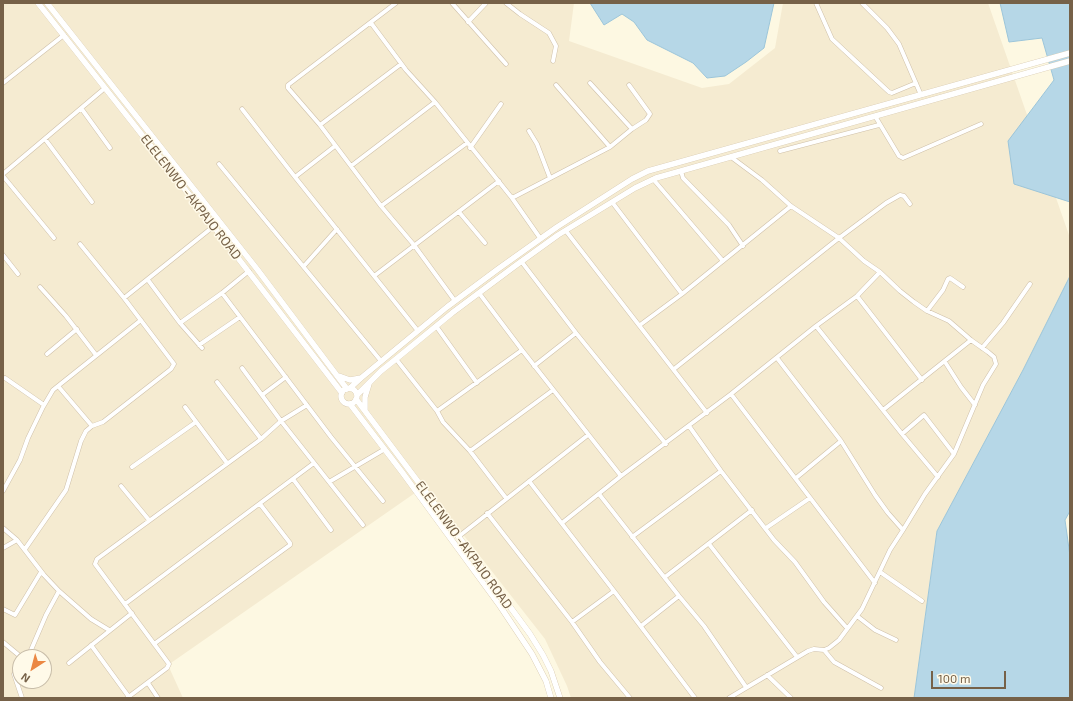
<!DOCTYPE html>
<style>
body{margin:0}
#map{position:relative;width:1073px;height:701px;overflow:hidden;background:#fdf8e2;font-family:"Exo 2",sans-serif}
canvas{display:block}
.frame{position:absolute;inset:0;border:4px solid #766148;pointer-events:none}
.north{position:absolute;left:12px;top:649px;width:40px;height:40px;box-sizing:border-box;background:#fffae9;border:1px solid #c8bda9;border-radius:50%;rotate:216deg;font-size:11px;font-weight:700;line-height:16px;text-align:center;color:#766148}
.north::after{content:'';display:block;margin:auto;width:14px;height:18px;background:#eb8843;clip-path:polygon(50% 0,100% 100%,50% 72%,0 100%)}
.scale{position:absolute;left:931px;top:671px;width:75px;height:18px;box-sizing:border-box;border:2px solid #766148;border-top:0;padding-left:5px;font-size:12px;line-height:14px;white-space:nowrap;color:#766148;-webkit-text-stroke:3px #fffae9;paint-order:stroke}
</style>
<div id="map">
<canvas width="1073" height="701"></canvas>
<div class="frame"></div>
<div class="north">N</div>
<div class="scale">100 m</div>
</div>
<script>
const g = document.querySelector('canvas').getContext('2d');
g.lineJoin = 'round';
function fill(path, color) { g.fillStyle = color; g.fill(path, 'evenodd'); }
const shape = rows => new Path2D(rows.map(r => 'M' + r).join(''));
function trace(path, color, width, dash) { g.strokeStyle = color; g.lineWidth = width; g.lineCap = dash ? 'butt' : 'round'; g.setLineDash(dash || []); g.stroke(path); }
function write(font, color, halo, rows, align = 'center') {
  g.font = font + ' "Exo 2",sans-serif'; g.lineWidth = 3; g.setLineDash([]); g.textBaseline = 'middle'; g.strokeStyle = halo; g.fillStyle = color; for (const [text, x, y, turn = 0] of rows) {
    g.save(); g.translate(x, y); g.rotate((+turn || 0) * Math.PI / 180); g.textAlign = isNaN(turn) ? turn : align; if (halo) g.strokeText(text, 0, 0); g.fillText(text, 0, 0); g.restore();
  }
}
fill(shape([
 [3,3,574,3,569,41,702,88,729,84,775,48,783,3,988,3,1070,238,1070,276,1023,370,937,531,914,698,571,698,567,686,545,639,425,486,168,665,183,698,3,698],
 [20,657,44,657,44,681,20,681]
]), '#f5ebd1');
const water = shape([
 [590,3,774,3,764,48,746,62,725,76,707,78,693,63,647,40,634,22,622,14,604,25,590,3],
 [1000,3,1070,3,1070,202,1014,184,1008,141,1054,80,1042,38,1009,42,1000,3],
 [1070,276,1070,511,1065,520,1070,556,1070,698,914,698,937,531,1023,370,1070,276]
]);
fill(water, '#b6d7e7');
trace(water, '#9cc5d9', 1);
const minor = shape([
 [396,3,288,85,288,88,320,125,381,206,414,245,455,301],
 [452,3,506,64],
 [506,3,520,14,549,33,556,46,553,61],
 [816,3,832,39,889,92,892,93,916,83],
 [862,3,887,28,899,44,921,95],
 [468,22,486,3],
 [371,23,406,70,435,102,512,198,540,238],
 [3,83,64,35],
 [590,83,632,129],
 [81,108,110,148],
 [242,109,295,177,418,331],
 [875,116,899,156,903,158,981,124],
 [320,125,401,64],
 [529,131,537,144,550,178],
 [45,139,92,202],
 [610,147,632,129,646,120,650,114,629,85],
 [470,148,501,104],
 [780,151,879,125],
 [219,164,381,361],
 [351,166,435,102],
 [681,171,683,178,729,225,743,246],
 [3,174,105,88],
 [3,176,54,238],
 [295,177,335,146],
 [653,179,723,261],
 [512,198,610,147,556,85],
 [612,202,682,294],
 [381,206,467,143],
 [459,212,485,243],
 [566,231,707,413],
 [3,255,18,274],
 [521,261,576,333,666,444],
 [304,266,337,229],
 [374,276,499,181],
 [148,280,180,323,202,348],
 [40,287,66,316,96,355],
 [222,293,331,437,383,501],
 [479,293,522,350,621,476],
 [857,296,922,380],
 [124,298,214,226],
 [927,311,943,290,948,279,950,278,963,287],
 [180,323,222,293,249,271],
 [640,325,682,294,791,206],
 [436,326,477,383],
 [816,326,902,434,938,477],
 [199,345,240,317],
 [982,348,1003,323,1030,284],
 [47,354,77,329],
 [777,358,841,441,875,495,888,513,903,530],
 [396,359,437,411,443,422,470,451,506,498],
 [945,362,961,387,975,405],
 [534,366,576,333],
 [242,368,281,421,363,525],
 [674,369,839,238,886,203,900,195,904,196,910,204],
 [5,378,44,405],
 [217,382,261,439],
 [58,386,92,426],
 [731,394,875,583],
 [262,395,286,377],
 [185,407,227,463],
 [883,410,971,340],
 [437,411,522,350],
 [689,426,721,471,774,540,795,562,824,602,847,628],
 [902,434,924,415,954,454],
 [470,451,553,390],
 [132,467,196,422],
 [796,478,841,441],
 [293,479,331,530],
 [529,481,614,591,695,698],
 [329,482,385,449],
 [121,486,149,520],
 [3,491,20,460,28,438,43,407,53,390,141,320],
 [599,494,679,596,704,626,746,687],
 [487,513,572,622,600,662,630,698],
 [562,523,621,476,731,394,816,326,857,296,880,272],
 [3,528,17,540,44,575,59,591,46,615,28,657],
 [766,528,810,498],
 [458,537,588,435],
 [632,537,721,471],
 [709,544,797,657],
 [3,548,17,540],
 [25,549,66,490,81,441,86,431,92,426,103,422,171,369,174,364,124,298,80,244],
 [880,572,922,601],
 [665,577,752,510],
 [59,591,91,619,109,630],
 [125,604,314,463],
 [3,609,15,615,41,572],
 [857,616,875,630,896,640],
 [572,622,614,591],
 [641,626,679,596],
 [3,642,21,657],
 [154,644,290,545,290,543,260,504],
 [91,645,129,697],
 [824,650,834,662,881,688],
 [69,663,132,613],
 [20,667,14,674,22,698],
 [767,675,791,698],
 [148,683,158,698],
 [127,698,167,668,169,664,95,564,97,559,261,439,281,421,307,405],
 [729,698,808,651,814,649,824,650,829,648,839,640,862,609,890,550,903,530,925,494,954,454,983,385,996,364,994,357,988,352,971,340,949,321,927,311,914,302,900,291,880,272,864,261,839,238,791,206,762,180,731,157]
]);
const secondary = shape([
 [38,3,191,197,342,393],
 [47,3,257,269,347,389],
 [339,376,350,380,361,378],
 [350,388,361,378,447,307,498,269,557,227,632,179,648,171,1070,53],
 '341 396a8 8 0 1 1 16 0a8 8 0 1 1-16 0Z',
 [357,395,381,371,396,359,452,313,515,266,558,235,635,188,656,178,1070,61],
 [356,399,428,495,530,634,543,655,551,671,560,698],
 [350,404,402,472,500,606,532,654,546,681,551,698],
 [365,411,365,397,369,384]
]);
trace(minor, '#cfc0a9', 5);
trace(secondary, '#d2c2a6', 6);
trace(minor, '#fff', 4);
trace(secondary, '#fff', 5.5);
write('13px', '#766148', '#fffae9', [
 ["ELELENWO -AKPAJO ROAD",191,197,52],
 ["ELELENWO -AKPAJO ROAD",464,545,54]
]);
</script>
